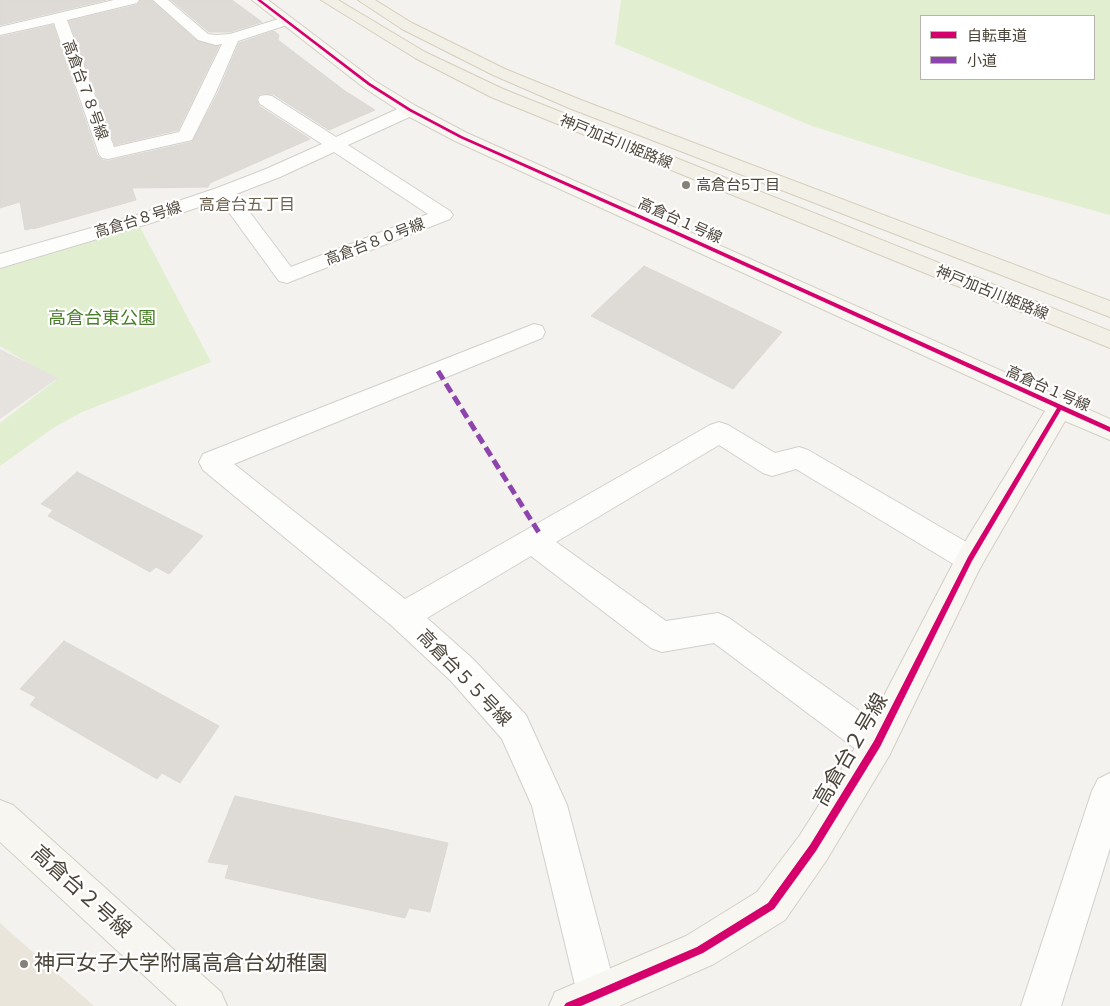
<!DOCTYPE html>
<meta charset="utf-8">
<style>
body{margin:0}
#map{position:relative;width:1110px;height:1006px;overflow:hidden;background:#f4f2ee;font-family:Mulish,"Noto Sans JP",sans-serif}
canvas{display:block}
.legend{position:absolute;left:920px;top:15px;width:175px;height:65px;box-sizing:border-box;background:#fff;border:1px solid #b7b4b0;margin:0;padding:6px 9px;list-style:none;font-size:15px;color:#4b4439}
.legend li{display:flex;align-items:center;gap:10px;height:25px}
.legend b{width:25px;border:1px solid #b7b4b0}
</style>
<div id="map">
<canvas width="1110" height="1006"></canvas>
<ul class="legend">
<li><b style="height:6px;background:#d6006c"></b>自転車道</li>
<li><b style="height:6px;background:#8e44ad"></b>小道</li>
</ul>
</div>
<script>
const g = document.querySelector('canvas').getContext('2d');
g.lineJoin = 'round';
function fill(path, color) { g.fillStyle = color; g.fill(path, 'evenodd'); }
const shape = rows => new Path2D(rows.map(r => 'M' + r).join(''));
function trace(path, color, width, dash) { g.strokeStyle = color; g.lineWidth = width; g.lineCap = dash ? 'butt' : 'round'; g.setLineDash(dash || []); g.stroke(path); }
function write(font, color, halo, rows, align = 'center') {
  g.font = font + ' Mulish,"Noto Sans JP",sans-serif'; g.lineWidth = 4.5; g.setLineDash([]); g.textBaseline = 'middle'; g.strokeStyle = halo; g.fillStyle = color; for (const [text, x, y, turn = 0] of rows) {
    g.save(); g.translate(x, y); g.rotate((+turn || 0) * Math.PI / 180); g.textAlign = isNaN(turn) ? turn : align; if (halo) g.strokeText(text, 0, 0); g.fillText(text, 0, 0); g.restore();
  }
}
fill(shape([
 [0,923,94,1006,0,1006]
]), '#eae5da');
fill(shape([
 [621,0,1110,0,1110,215,966,175,812,126,615,44],
 [1094,16,1094,79,921,79,921,16],
 [140,227,211,362,82,412,53,428,0,466,0,423,56,380,0,346,0,269]
]), '#e1eecf');
fill(shape([
 [0,349,58,378,0,419]
]), '#e6e3df');
const building = shape([
 [0,0,106,0,0,25,0,0],
 [141,0,151,0,197,41,219,46,178,130,115,145,69,21,137,5,141,0],
 [171,0,232,0,262,22,230,32,209,32,171,0],
 [53,25,97,155,102,160,108,161,192,142,218,93,239,43,274,31,279,35,278,40,345,91,375,110,329,130,273,94,260,94,256,99,259,106,310,139,210,183,208,187,132,188,136,200,33,229,33,228,25,230,20,202,0,208,0,37,53,25],
 [644,266,782,332,733,389,591,316,644,266],
 [77,472,203,536,169,574,156,567,150,572,48,516,53,510,41,504,77,472],
 [64,641,219,726,180,783,162,773,157,779,30,705,36,697,20,689,64,641],
 [235,796,448,843,430,912,409,908,405,918,225,878,229,865,208,862,235,796]
]);
fill(building, '#dedbd6');
trace(building, '#dcd9d4', 1);
const street = shape([
 [114,0,139,0,137,3,67,20,114,147,179,132,222,44,216,45,198,40,153,0,168,0,208,34,216,35,230,34,285,17,290,18,292,21,290,24,238,41,216,92,192,140,108,159,102,158,99,154,54,23,0,35,0,27,114,0],
 [266,95,272,96,336,137,404,106,416,106,418,110,416,114,348,145,450,211,453,215,450,219,287,283,279,281,220,200,151,223,0,268,0,254,137,215,217,188,266,169,322,144,260,104,258,100,260,96,266,95],
 [334,152,428,214,291,267,236,194,280,177,334,152],
 [534,324,542,326,545,332,542,338,234,464,405,599,710,425,719,422,728,425,775,453,799,447,808,450,980,550,985,559,980,568,970,572,960,568,796,469,772,476,763,473,719,445,556,542,666,621,718,613,729,618,889,732,894,744,889,756,877,761,865,756,714,643,662,652,651,648,531,556,427,618,473,659,526,715,567,805,620,1006,580,1006,532,806,502,739,451,681,392,626,203,470,199,462,203,454,534,324],
 [1110,773,1110,848,1061,1006,1021,1006,1092,791,1098,779,1110,773]
]);
const secondary = shape([
 [252,0,268,0,375,81,416,106,467,133,1110,419,1110,440,1065,421,980,568,889,756,826,861,785,920,714,964,619,1006,549,1006,555,992,686,936,757,892,800,835,865,732,960,550,1045,411,455,141,404,114,363,87,252,0],
 [0,800,13,805,221,992,227,1006,177,1006,0,842,0,800]
]);
const primary = shape([
 [321,0,338,0,425,52,503,89,1110,331,1110,348,491,97,415,58,321,0],
 [358,0,375,0,412,23,505,69,581,100,1110,301,1110,317,569,108,493,75,402,29,358,0]
]);
trace(street, '#d2d0cb', 2);
trace(secondary, '#d3cfc5', 2);
trace(primary, '#d6cebb', 2);
fill(street, '#fdfdfc');
fill(secondary, '#f7f6f1');
fill(primary, '#f2efe6');
trace(shape([
 [438,371,541,536]
]), '#8e44ad', 5, [10, 5]);
fill(shape([
 [257,0,261,0,370,83,411,109,462,136,674,230,1110,427,1110,432,1061,410,972,561,880,747,816,851,774,909,703,953,581,1006,564,1006,566,1003,595,991,697,947,768,903,810,845,874,741,968,557,1057,408,670,232,460,138,409,111,368,85,257,0]
]), '#d6006c');
for (const [x, y, r, color] of [
 [686,185,5,"#868178"],
 [24,964,5,"#868178"]
]) { const dot = new Path2D(); dot.arc(x, y, r, 0, 2 * Math.PI); g.fillStyle = color; g.fill(dot); trace(dot, '#fff', 2); }
write('15px', '#4b4439', '#fff', [
 ["高倉台７８号線",85,90,70],
 ["神戸加古川姫路線",616,142,22],
 ["高倉台８号線",138,220,-17],
 ["高倉台１号線",680,221,24],
 ["高倉台８０号線",375,242,-21],
 ["神戸加古川姫路線",992,293,22],
 ["高倉台１号線",1048,389,24]
]);
write('15px', '#4b4439', '#fff', [
 ["高倉台5丁目",696,185]
], 'left');
write('16px', '#6e6250', '#fff', [
 ["高倉台五丁目",247,205]
]);
write('18px', '#4a7f2a', '#fff', [
 ["高倉台東公園",102,319]
]);
write('18px', '#4b4439', '#fff', [
 ["高倉台５５号線",464,678,46]
]);
write('21px', '#4b4439', '#fff', [
 ["高倉台２号線",851,750,-60],
 ["高倉台２号線",81,892,42]
]);
write('21px', '#4b4439', '#fff', [
 ["神戸女子大学附属高倉台幼稚園",34,964]
], 'left');
</script>
